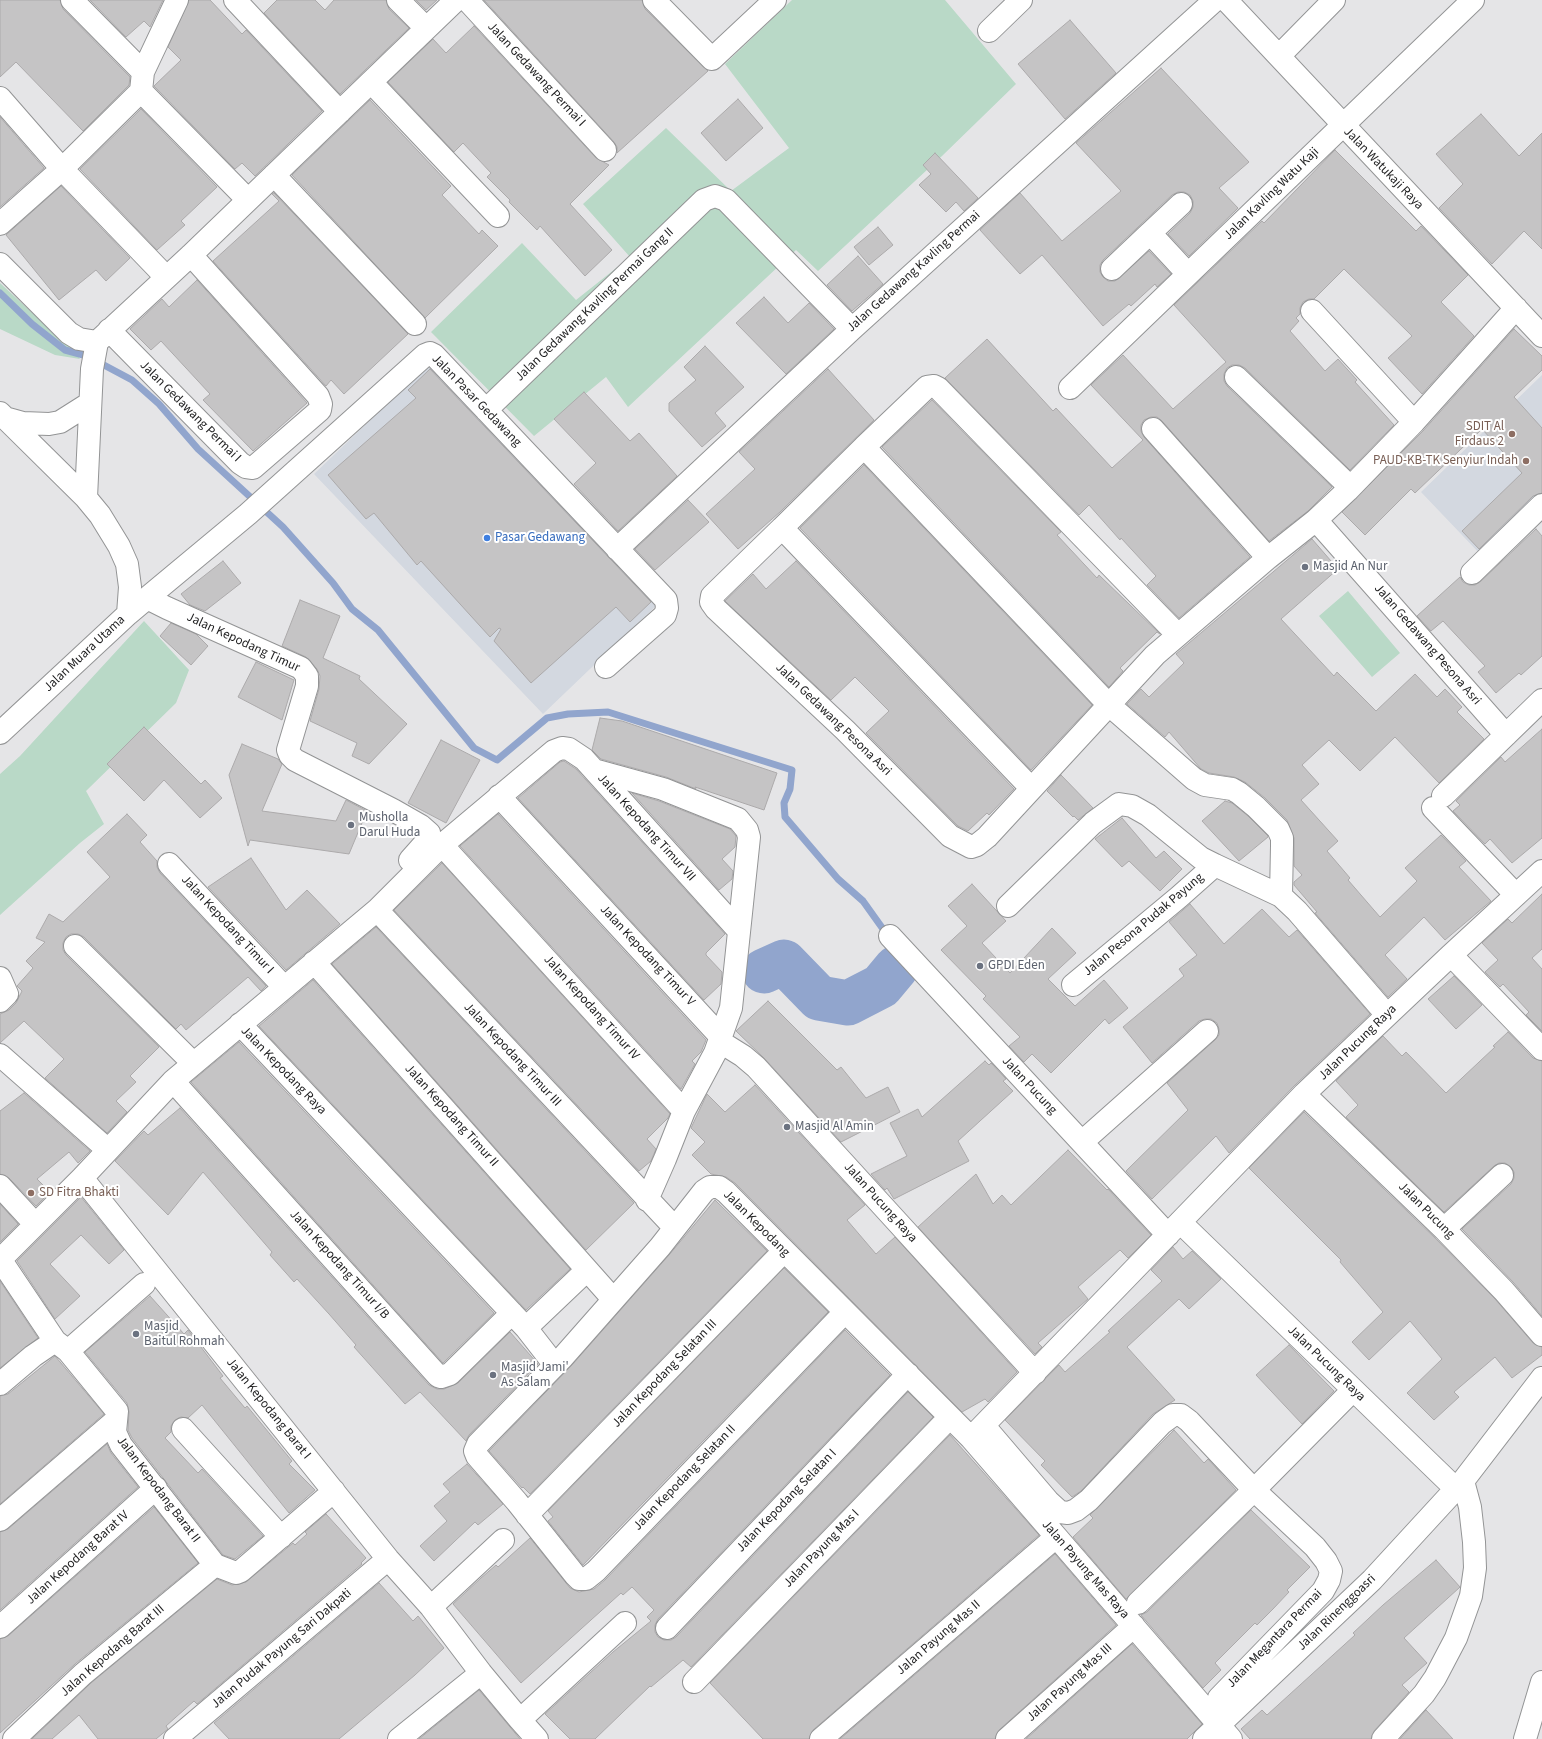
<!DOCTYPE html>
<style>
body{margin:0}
canvas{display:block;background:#e5e5e7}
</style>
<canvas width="1542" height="1739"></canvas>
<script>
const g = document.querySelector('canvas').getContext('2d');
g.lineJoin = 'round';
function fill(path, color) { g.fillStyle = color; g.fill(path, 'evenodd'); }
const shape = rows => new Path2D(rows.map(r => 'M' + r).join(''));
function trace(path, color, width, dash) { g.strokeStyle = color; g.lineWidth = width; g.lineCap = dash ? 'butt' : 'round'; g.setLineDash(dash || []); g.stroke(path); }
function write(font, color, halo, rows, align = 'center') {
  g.font = font + ' "Source Sans 3",sans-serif'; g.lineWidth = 4; g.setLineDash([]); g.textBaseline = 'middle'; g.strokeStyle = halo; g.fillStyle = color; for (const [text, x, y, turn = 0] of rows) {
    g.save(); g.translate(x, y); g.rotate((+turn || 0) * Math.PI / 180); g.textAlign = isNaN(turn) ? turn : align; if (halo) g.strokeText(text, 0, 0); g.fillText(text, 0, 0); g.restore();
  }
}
fill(shape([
 [432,361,661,601,543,714,314,474],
 [1542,375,1542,499,1482,556,1421,492]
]), '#d3d8e0');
fill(shape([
 [792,0,945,0,1016,84,942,156,818,271,796,250,628,407,606,377,534,436,431,332,522,243,576,300,630,257,583,204,666,128,731,191,789,148,725,64],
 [0,283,39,319,66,337,80,359,55,355,0,329],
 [1348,591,1400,653,1372,677,1319,616],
 [144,621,189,670,176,703,86,791,104,824,80,843,0,915,0,774,20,756]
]), '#b9d9c7');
trace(shape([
 [0,293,32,324,65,350,87,356,132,380,159,404,198,449,283,527,333,583,352,609,378,630,474,748,497,760,547,718,568,714,608,712,792,770,790,789,784,803,785,817,838,879,863,901,888,936],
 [895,950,896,968]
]), '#91a5cd', 7);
trace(shape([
 [764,971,784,962,819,998,848,1003,881,986,896,968]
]), '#91a5cd', 45);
const building = shape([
 [0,0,60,0,63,9,130,77,129,85,83,131,16,62,0,77,0,0],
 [90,0,163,0,150,27,144,21,126,37,90,0],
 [189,0,210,0,242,34,246,30,322,111,255,176,242,163,235,169,154,86,181,60,168,47,189,0],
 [277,0,315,0,325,10,334,0,386,0,389,9,409,28,340,94,264,13,277,0],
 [416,0,437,0,426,10,416,0],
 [484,0,642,0,645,9,708,71,617,153,617,147,614,142,484,0],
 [1070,20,1116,73,1065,119,1018,64,1070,20],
 [474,26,596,158,609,165,570,204,612,250,585,276,540,226,537,230,509,202,510,200,487,177,491,173,463,143,454,152,388,82,433,39,446,53,474,26],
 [1161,68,1249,162,1219,188,1238,208,1189,256,1168,234,1190,213,1193,207,1193,201,1190,195,1184,192,1178,192,1172,195,1103,260,1100,265,1100,272,1103,277,1108,281,1115,281,1149,251,1171,274,1157,287,1155,284,1131,306,1129,304,1103,326,1042,255,1020,274,980,230,1020,193,1062,241,1121,191,1076,143,1161,68],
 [738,99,763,128,726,161,701,133,738,99],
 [370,100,451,186,442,195,479,234,482,230,498,246,425,318,292,175,370,100],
 [141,109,217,187,181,221,185,225,157,250,80,169,141,109],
 [1481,114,1519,156,1542,133,1542,249,1524,231,1492,264,1439,208,1463,184,1436,154,1481,114],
 [0,117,44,168,0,207,0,117],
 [1335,150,1416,231,1421,226,1468,275,1441,302,1474,336,1422,394,1388,358,1412,336,1344,269,1314,299,1309,299,1303,302,1300,308,1300,314,1296,318,1299,321,1290,331,1325,371,1338,359,1357,380,1355,382,1394,425,1350,470,1245,368,1239,365,1232,365,1227,368,1224,374,1224,381,1227,386,1332,487,1308,511,1269,541,1162,421,1157,417,1151,417,1144,420,1141,425,1141,431,1144,437,1250,557,1179,618,1147,585,1156,576,1121,538,1120,540,1089,505,1079,515,945,378,987,339,1053,411,1056,408,1112,468,1143,440,1091,385,1123,355,1173,409,1226,362,1174,305,1262,221,1264,223,1335,150],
 [935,153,978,198,964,211,956,202,946,212,919,185,931,174,923,165,935,153],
 [61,186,130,258,106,281,96,270,59,300,6,235,61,186],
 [274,193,408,334,344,394,331,380,326,386,213,261,279,201,272,194,274,193],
 [878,227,893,245,869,265,854,247,878,227],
 [858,256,883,284,852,311,827,285,858,256],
 [197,280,307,403,253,451,203,400,210,394,161,341,151,350,130,329,162,299,169,307,197,280],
 [764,297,788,323,809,303,834,329,786,374,736,323,764,297],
 [1514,329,1542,356,1542,370,1514,397,1542,428,1542,493,1533,496,1479,549,1462,531,1522,473,1482,429,1415,493,1411,489,1365,535,1342,512,1423,431,1514,329],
 [705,346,744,387,715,413,726,426,702,447,669,411,669,403,696,380,684,367,705,346],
 [430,369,651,602,630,622,616,607,531,683,494,641,501,629,499,628,490,637,421,561,417,565,374,513,366,519,328,475,416,398,408,390,430,369],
 [828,369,874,420,780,512,738,549,706,514,755,469,739,452,828,369],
 [584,392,630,441,639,433,677,476,618,531,574,484,596,463,554,419,584,392],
 [932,400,1061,532,1057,535,1097,578,1099,575,1160,634,1157,632,1120,668,1123,671,1109,687,882,447,932,400],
 [864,465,1092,705,1031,770,800,528,864,465],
 [688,500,709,522,655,570,635,549,688,500],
 [1536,529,1542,536,1542,656,1521,675,1519,673,1496,693,1478,672,1485,666,1443,621,1431,631,1417,616,1460,577,1463,582,1469,585,1475,585,1480,582,1536,529],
 [1312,539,1338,569,1281,619,1334,676,1337,672,1376,711,1415,674,1437,697,1445,689,1462,707,1457,712,1484,739,1439,783,1395,737,1360,771,1329,740,1302,765,1319,784,1301,800,1338,841,1327,851,1350,878,1348,880,1380,917,1417,881,1405,868,1441,835,1466,861,1459,867,1491,901,1445,940,1424,917,1385,955,1407,979,1388,997,1315,913,1317,912,1294,885,1294,882,1302,875,1294,866,1294,838,1287,820,1265,798,1245,782,1234,777,1209,773,1201,769,1169,732,1165,737,1127,704,1141,689,1149,697,1184,663,1176,654,1312,539],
 [223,561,241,583,205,611,190,605,181,594,223,561],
 [796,561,1014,789,989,815,987,813,968,831,958,826,866,733,889,711,855,677,831,700,725,601,753,574,766,589,796,561],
 [300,600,340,616,323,658,360,676,359,679,407,724,369,764,352,756,357,743,310,721,319,689,320,676,317,669,306,657,282,646,300,600],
 [171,623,196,634,208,646,191,665,160,636,171,623],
 [256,662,294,680,282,720,238,697,256,662],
 [600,718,622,721,777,773,764,810,695,787,696,789,666,777,601,759,592,750,600,718],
 [144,727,201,784,205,780,222,798,200,818,164,780,144,801,107,764,144,727],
 [1542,729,1542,838,1512,863,1490,839,1485,844,1453,811,1460,805,1456,801,1501,757,1505,762,1542,729],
 [441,740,480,760,446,823,408,803,441,740],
 [242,744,278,759,282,764,262,811,336,821,346,800,367,811,349,854,250,840,248,846,229,775,242,744],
 [564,761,576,769,725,934,706,953,706,955,722,972,721,984,704,1000,518,798,560,762,564,761],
 [1061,775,1093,808,1078,820,1074,816,1073,817,1047,791,1061,775],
 [632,793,659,801,730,829,736,836,735,847,722,859,733,871,732,879,719,890,632,793],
 [1225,801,1232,803,1248,816,1268,836,1268,837,1239,861,1202,821,1225,801],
 [127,814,147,835,140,842,157,861,157,867,160,873,266,986,261,991,248,977,186,1030,181,1024,176,1029,84,937,78,934,71,934,66,937,63,943,63,950,66,955,159,1047,130,1076,136,1082,116,1101,127,1112,107,1133,45,1078,64,1059,24,1021,0,1043,0,1014,9,1010,16,1003,22,991,17,986,33,968,26,961,45,942,36,938,49,914,63,922,110,877,87,852,127,814],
 [498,814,706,1040,701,1052,692,1061,695,1064,681,1089,460,846,498,814],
 [1122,818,1156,858,1164,851,1182,869,1160,891,1129,861,1122,867,1095,839,1122,818],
 [251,858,286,910,307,890,340,924,286,970,208,887,251,858],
 [442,863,670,1114,668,1118,647,1139,656,1149,651,1161,639,1171,394,910,442,863],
 [972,884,1006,921,982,943,1010,973,1052,928,1076,953,1048,979,1075,1006,1104,980,1128,1008,1109,1024,1105,1019,1051,1073,1032,1054,1024,1062,1009,1046,1020,1037,983,999,986,996,941,950,967,926,948,906,972,884],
 [1542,894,1542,949,1532,958,1542,969,1542,1031,1526,1015,1529,1012,1503,984,1500,987,1485,972,1498,960,1482,943,1508,919,1512,923,1542,894],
 [1190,904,1224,944,1262,909,1289,937,1297,930,1370,1014,1295,1085,1229,1153,1216,1136,1152,1199,1126,1171,1188,1110,1167,1083,1215,1040,1219,1035,1219,1029,1217,1023,1211,1019,1205,1019,1199,1021,1152,1063,1123,1027,1184,976,1179,969,1197,955,1169,922,1190,904],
 [376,927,634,1203,586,1250,332,964,376,927],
 [1454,976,1482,1005,1456,1029,1428,999,1454,976],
 [313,980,570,1269,526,1310,259,1026,313,980],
 [768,1001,837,1070,841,1067,866,1098,888,1087,900,1112,841,1142,765,1059,736,1031,768,1001],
 [1508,1032,1533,1058,1542,1061,1542,1316,1513,1282,1462,1229,1511,1184,1514,1178,1514,1172,1511,1167,1505,1163,1499,1163,1494,1166,1444,1212,1346,1117,1358,1105,1336,1081,1383,1036,1402,1056,1406,1052,1446,1093,1495,1047,1493,1046,1508,1032],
 [239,1042,494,1313,443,1363,191,1082,239,1042],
 [985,1061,989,1065,991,1063,1006,1079,1003,1081,1013,1091,958,1141,969,1161,894,1199,887,1188,885,1190,871,1174,907,1156,890,1123,918,1109,922,1117,985,1061],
 [755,1085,865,1205,847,1220,876,1254,895,1237,1017,1372,988,1402,985,1399,962,1412,735,1183,726,1177,711,1174,692,1155,705,1142,691,1128,707,1094,725,1112,755,1085],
 [24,1093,90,1151,78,1163,69,1152,37,1179,50,1192,36,1206,9,1178,0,1174,0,1111,24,1093],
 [180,1108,429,1385,437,1389,444,1389,458,1383,510,1332,538,1364,469,1435,466,1441,420,1392,405,1404,354,1347,356,1345,329,1314,297,1279,294,1282,270,1255,272,1252,203,1172,168,1215,115,1161,144,1131,148,1135,180,1108],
 [1304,1112,1435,1238,1495,1299,1533,1343,1542,1347,1542,1355,1512,1378,1495,1357,1454,1392,1459,1397,1434,1420,1407,1393,1442,1359,1410,1321,1369,1360,1352,1342,1383,1312,1340,1262,1341,1260,1249,1168,1304,1112],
 [1068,1150,1107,1190,1108,1189,1151,1235,1128,1258,1120,1250,1078,1287,1088,1299,1038,1343,1042,1347,1035,1354,918,1227,976,1174,993,1204,1002,1195,1011,1205,1068,1150],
 [81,1197,124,1250,109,1264,81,1235,50,1264,80,1296,55,1319,17,1261,81,1197],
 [715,1200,767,1251,530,1494,523,1487,522,1488,489,1451,572,1365,669,1255,715,1200],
 [0,1204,18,1224,0,1242,0,1204],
 [1173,1247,1183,1259,1192,1251,1221,1279,1189,1309,1179,1299,1127,1347,1175,1400,1153,1414,1081,1491,1072,1497,1041,1465,1045,1461,1005,1420,1059,1365,1065,1372,1110,1332,1108,1331,1162,1281,1151,1270,1173,1247],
 [784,1268,828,1312,583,1565,548,1521,553,1517,548,1511,784,1268],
 [0,1281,38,1338,0,1368,0,1281],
 [150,1296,184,1334,188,1330,223,1376,220,1378,245,1408,247,1406,292,1461,289,1464,315,1490,289,1513,202,1405,188,1418,181,1417,175,1420,171,1426,171,1432,165,1438,198,1473,202,1469,263,1536,235,1559,223,1555,132,1438,128,1430,129,1412,127,1403,85,1352,150,1296],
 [845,1330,890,1375,658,1619,655,1625,655,1632,658,1637,664,1640,671,1640,676,1637,908,1392,933,1417,691,1667,683,1660,651,1687,650,1686,595,1739,570,1739,545,1714,613,1652,651,1621,647,1617,654,1610,632,1587,623,1595,621,1593,521,1683,453,1604,481,1578,496,1565,498,1567,530,1538,570,1588,579,1592,594,1589,605,1580,845,1330],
 [1289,1345,1334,1391,1302,1424,1256,1375,1289,1345],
 [55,1356,104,1414,0,1504,0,1396,8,1394,55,1356],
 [1174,1430,1204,1463,1208,1459,1236,1490,1126,1599,1073,1537,1093,1518,1090,1515,1174,1430],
 [950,1435,1039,1535,813,1730,809,1739,763,1739,710,1683,950,1435],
 [107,1444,111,1453,138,1487,0,1610,0,1532,8,1529,107,1444],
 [467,1464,503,1504,478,1525,475,1522,434,1561,420,1546,447,1521,434,1506,450,1492,443,1484,467,1464],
 [154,1507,198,1563,75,1664,0,1733,0,1639,8,1636,154,1507],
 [1251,1510,1310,1567,1287,1590,1289,1592,1273,1609,1257,1625,1255,1623,1215,1663,1221,1670,1203,1688,1141,1615,1147,1612,1251,1510],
 [326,1514,366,1558,361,1563,362,1564,197,1704,194,1701,166,1726,168,1729,156,1739,98,1739,79,1715,52,1739,32,1739,91,1683,217,1579,232,1585,246,1582,293,1543,295,1545,307,1534,305,1532,326,1514],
 [1055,1554,1116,1625,999,1730,995,1739,840,1739,1055,1554],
 [1436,1560,1460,1587,1459,1588,1404,1638,1427,1663,1402,1685,1409,1692,1374,1731,1371,1739,1250,1739,1241,1729,1262,1710,1267,1715,1355,1635,1353,1633,1383,1605,1436,1560],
 [379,1583,413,1621,418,1616,444,1648,415,1675,339,1739,229,1739,214,1723,379,1583],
 [1132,1644,1202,1724,1187,1739,1026,1739,1132,1644],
 [479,1690,520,1739,419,1739,479,1690],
 [1426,1710,1453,1739,1400,1739,1426,1710]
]);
fill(building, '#c5c4c5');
trace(building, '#acaaab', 1);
const minor = shape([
 [72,0,143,72],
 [235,0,340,112],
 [398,0,426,28],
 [467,0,605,150],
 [654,0,712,59,775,0],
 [1226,0,1542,336],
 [989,31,1021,0],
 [1279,56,1334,0],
 [371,82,498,216],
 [141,91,248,200],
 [0,98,62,169,141,91,143,72,177,0],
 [274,175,415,324],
 [0,224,62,169,166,277],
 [1150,233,1181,204],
 [0,264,69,333,79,339,97,342,191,255,456,0],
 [1112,269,1150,233,1188,274],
 [1312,311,1414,422],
 [109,330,240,463,246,467,253,468,320,410,321,404,318,396,191,255],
 [1236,377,1349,486,1348,490],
 [1070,388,1473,0],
 [486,410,704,200,715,196,726,200,852,329],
 [0,413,86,498,100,515,119,546,127,564,130,587,128,614,0,733],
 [5,418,23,423,49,424,60,422,90,403],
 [1153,429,1268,558],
 [864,447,927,387,934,386,938,388,1178,635],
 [86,498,92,369,97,342],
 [1316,520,1506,735],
 [782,528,864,447,1108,704,1194,779,1205,785,1232,789,1239,793,1256,807,1278,829,1282,838,1282,845,1281,896],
 [617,549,852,329,1215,0],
 [1472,573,1542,505],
 [147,598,248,514,425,355,430,353,434,355,666,600,667,608,665,615,606,667],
 [128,614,147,598,167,608,301,668,307,676,307,686,288,750,290,755,295,760,393,810,421,826,429,833,426,842,410,860],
 [594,770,663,789,738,819,747,830,749,837,731,1008,715,1053,684,1111,665,1159,647,1200],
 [1031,788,782,528,712,596,711,602,716,609,845,730,950,836,971,847,977,845,987,837,1155,655,1268,558,1316,520,1348,490,1414,422,1516,308],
 [499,796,721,1037],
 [1443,796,1542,700],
 [1433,808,1516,895],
 [442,845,684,1111],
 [169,864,284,987],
 [1008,906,1093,823,1119,804,1132,806,1148,815,1201,858,1215,865],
 [377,910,675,1228],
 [890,936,1168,1235],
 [75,946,193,1063],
 [1451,955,1542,1049],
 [314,962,613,1299],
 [0,978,7,994,0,1001],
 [1073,985,1179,897,1215,865,1281,896,1297,911,1387,1015],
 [240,1024,526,1328,554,1364],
 [719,1041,743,1056,756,1067,1035,1373],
 [0,1055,108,1150],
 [173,1081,438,1376,441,1377,450,1374,512,1313],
 [1304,1094,1444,1229,1504,1291,1542,1335],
 [1082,1142,1207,1031],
 [82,1178,388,1559,431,1607,481,1673,520,1720],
 [0,1186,35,1224],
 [1180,1222,1456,1489],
 [1444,1229,1502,1175],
 [0,1259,55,1341,68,1351,117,1411,115,1432,121,1445,215,1565,236,1573,241,1571,334,1491],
 [0,1260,82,1178,173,1081,377,910,442,845,554,751,562,748,569,749,584,759,739,931],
 [845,1312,596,1571,586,1579,579,1579,575,1575,517,1502,477,1456,475,1451,478,1444,563,1357,660,1247,704,1191,710,1187,719,1187,726,1192,971,1438,1231,1739],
 [526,1328,587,1270],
 [68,1351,144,1284],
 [0,1384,33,1356,55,1341],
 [984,1426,1048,1501,1060,1512,1068,1513,1076,1510,1089,1500,1162,1423,1173,1415,1181,1415,1189,1421,1254,1490,1353,1390],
 [183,1429,281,1537],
 [971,1438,1304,1094,1451,955,1542,871],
 [527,1515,784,1251],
 [0,1520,115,1421],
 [1138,1603,1254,1490,1315,1547,1326,1561,1331,1571,1329,1580,1323,1591,1219,1698],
 [431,1607,503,1540],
 [0,1627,156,1488],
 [667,1628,908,1374],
 [694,1682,950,1417],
 [14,1739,83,1674,215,1565],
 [175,1739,388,1559],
 [399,1739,481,1673],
 [537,1739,520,1720,625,1623],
 [821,1739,1056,1537],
 [1007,1739,1134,1626],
 [1204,1739,1372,1580,1463,1481,1542,1378],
 [1383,1739,1424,1694,1435,1678,1456,1638,1471,1596,1475,1568,1474,1542,1470,1507,1463,1481],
 [1525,1739,1542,1682]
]);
trace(minor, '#939495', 24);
trace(minor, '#fff', 22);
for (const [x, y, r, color] of [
 [1512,434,4,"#8d6e63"],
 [1526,461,4,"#8d6e63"],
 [487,538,4,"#3f7fe0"],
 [1305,567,4,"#6b7280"],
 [351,825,4,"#6b7280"],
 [980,966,4,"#6b7280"],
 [787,1127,4,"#6b7280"],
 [31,1193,4,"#8d6e63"],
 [136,1334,4,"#6b7280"],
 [493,1375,4,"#6b7280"]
]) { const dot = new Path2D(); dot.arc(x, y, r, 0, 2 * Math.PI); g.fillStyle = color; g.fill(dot); trace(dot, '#fff', 1.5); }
write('13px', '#1d1d1e', '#fff', [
 ["Jalan Gedawang Permai I",536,75,47],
 ["Jalan Watukaji Raya",1383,169,46],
 ["Jalan Kavling Watu Kaji",1272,194,-44],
 ["Jalan Gedawang Kavling Permai",914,272,-42],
 ["Jalan Gedawang Kavling Permai Gang II",595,305,-44],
 ["Jalan Pasar Gedawang",476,401,46],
 ["Jalan Gedawang Permai I",190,412,45],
 ["Jalan Kepodang Timur",243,643,25],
 ["Jalan Gedawang Pesona Asri",1427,645,49],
 ["Jalan Muara Utama",85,654,-43],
 ["Jalan Gedawang Pesona Asri",833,720,44],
 ["Jalan Kepodang Timur VII",646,828,48],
 ["Jalan Kepodang Timur I",227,925,47],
 ["Jalan Pesona Pudak Payung",1144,925,-40],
 ["Jalan Kepodang Timur V",647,956,47],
 ["Jalan Kepodang Timur IV",591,1008,48],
 ["Jalan Pucung Raya",1358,1043,-44],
 ["Jalan Kepodang Timur III",512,1055,47],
 ["Jalan Kepodang Raya",283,1071,46],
 ["Jalan Pucung",1029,1086,47],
 ["Jalan Kepodang Timur II",451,1116,48],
 ["Jalan Pucung Raya",880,1203,48],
 ["Jalan Pucung",1426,1211,45],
 ["Jalan Kepodang",756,1224,45],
 ["Jalan Kepodang Timur I/B",339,1265,48],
 ["Jalan Pucung Raya",1326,1364,44],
 ["Jalan Kepodang Selatan III",665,1374,-46],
 ["Jalan Kepodang Barat I",268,1409,51],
 ["Jalan Kepodang Selatan II",685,1478,-46],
 ["Jalan Kepodang Barat II",158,1490,53],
 ["Jalan Kepodang Selatan I",787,1501,-46],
 ["Jalan Payung Mas I",822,1549,-46],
 ["Jalan Kepodang Barat IV",78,1558,-42],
 ["Jalan Payung Mas Raya",1085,1570,49],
 ["Jalan Rinenggoasri",1337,1613,-44],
 ["Jalan Payung Mas II",939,1638,-41],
 ["Jalan Megantara Permai",1275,1639,-46],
 ["Jalan Pudak Payung Sari Dakpati",282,1649,-40],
 ["Jalan Kepodang Barat III",113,1651,-41],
 ["Jalan Payung Mas III",1070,1683,-42]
]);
write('13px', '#785e54', '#fff', [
 ["SDIT Al",1504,427],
 ["Firdaus 2",1504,442],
 ["PAUD-KB-TK Senyiur Indah",1518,461],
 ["SD Fitra Bhakti",39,1193,"left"]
], 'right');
write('13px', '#366cbe', '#fff', [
 ["Pasar Gedawang",495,538]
], 'left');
write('13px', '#5b616d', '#fff', [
 ["Masjid An Nur",1313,567],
 ["Musholla",359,818],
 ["Darul Huda",359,833],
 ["GPDI Eden",988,966],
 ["Masjid Al Amin",795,1127],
 ["Masjid",144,1327],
 ["Baitul Rohmah",144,1342],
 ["Masjid Jami'",501,1368],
 ["As Salam",501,1383]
], 'left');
</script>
